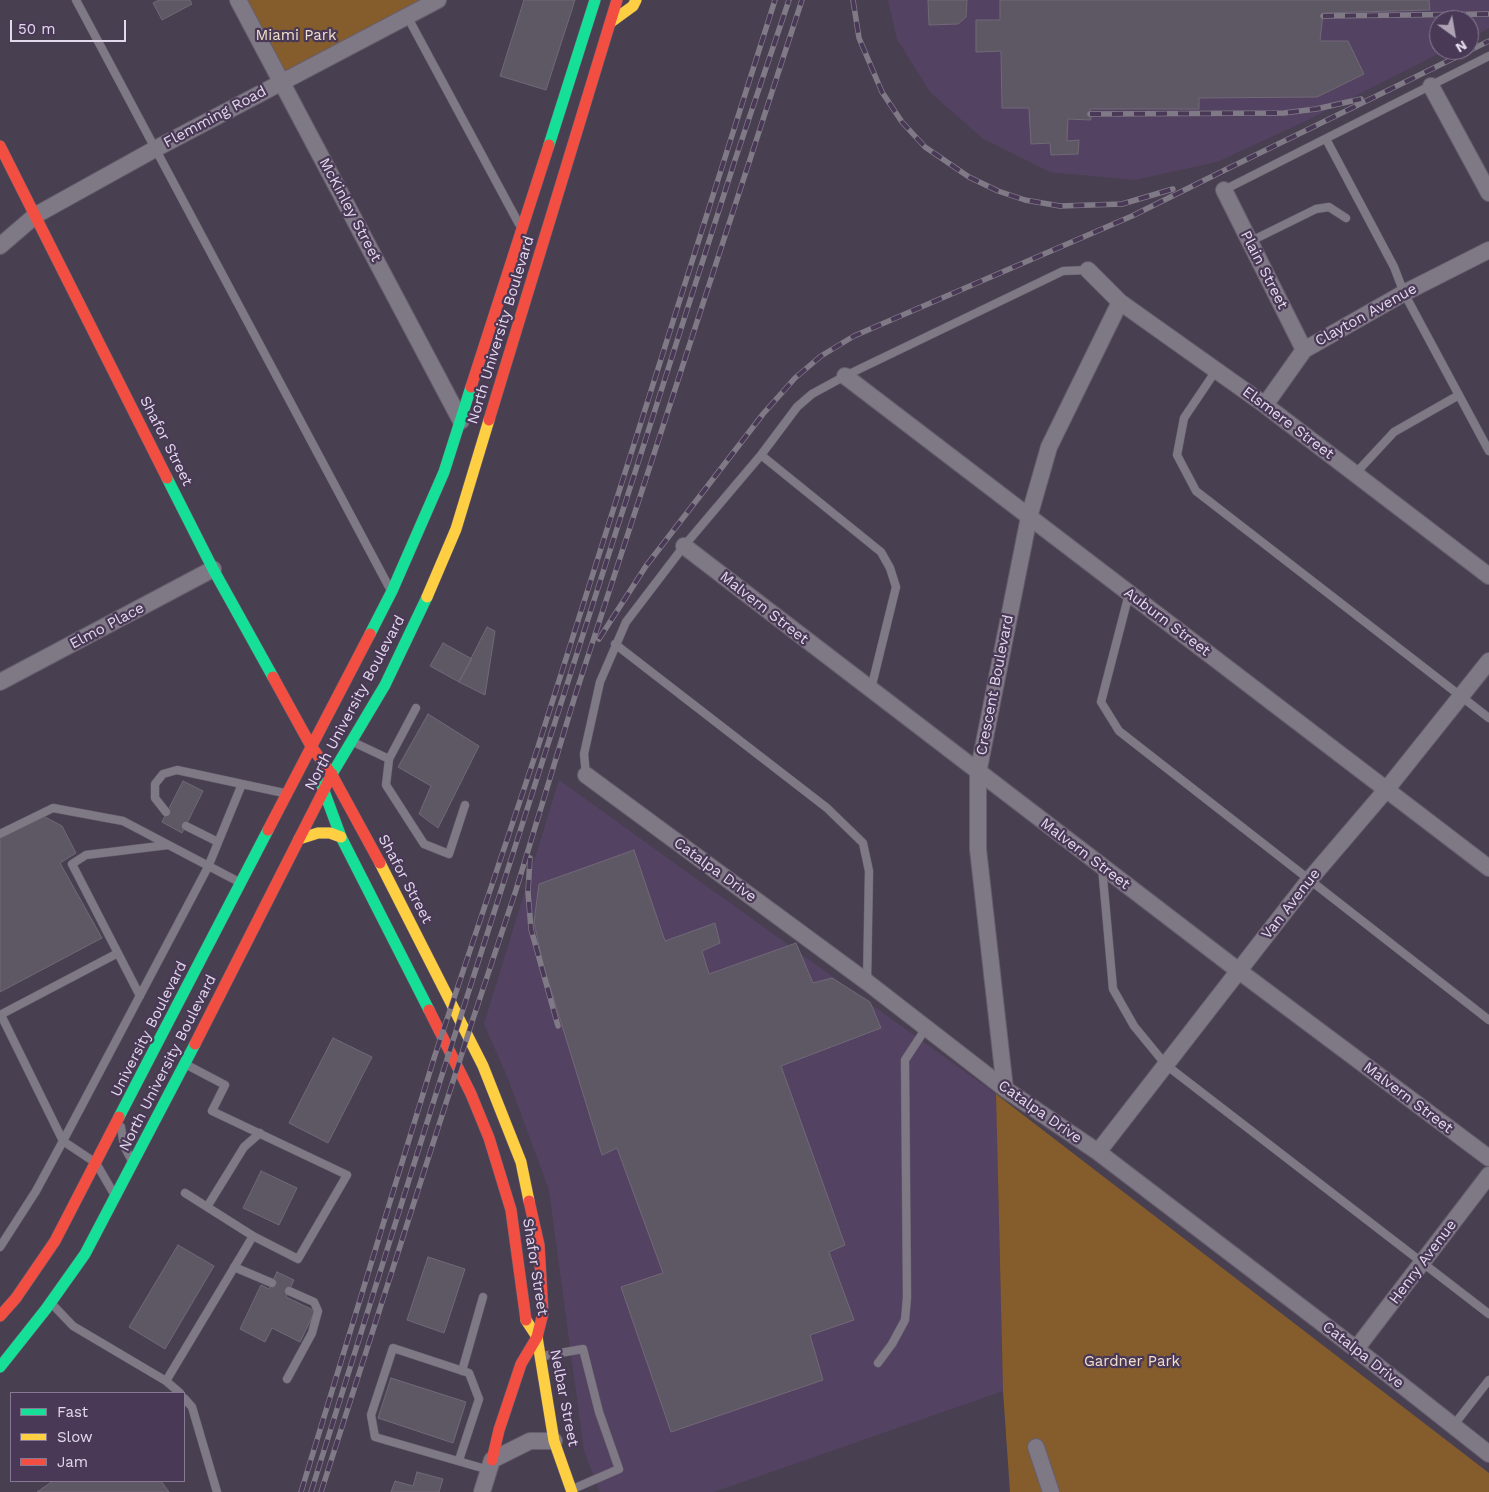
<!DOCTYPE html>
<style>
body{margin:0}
#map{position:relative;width:1489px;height:1492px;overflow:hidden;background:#483f50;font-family:"Work Sans",sans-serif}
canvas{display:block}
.legend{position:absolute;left:10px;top:1392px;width:175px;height:90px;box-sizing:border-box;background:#493956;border:1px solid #877992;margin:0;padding:6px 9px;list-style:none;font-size:15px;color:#e3d9ec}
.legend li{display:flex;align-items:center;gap:10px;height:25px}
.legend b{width:25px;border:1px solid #877992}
.north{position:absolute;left:1429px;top:10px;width:50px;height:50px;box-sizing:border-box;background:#493956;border:1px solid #877992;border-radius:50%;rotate:148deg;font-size:14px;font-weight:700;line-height:20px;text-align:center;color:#e3d9ec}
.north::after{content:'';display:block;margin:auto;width:18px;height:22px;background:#ada3b5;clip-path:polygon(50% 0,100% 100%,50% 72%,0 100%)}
.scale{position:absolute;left:10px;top:20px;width:116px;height:22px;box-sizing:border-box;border:2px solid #e3d9ec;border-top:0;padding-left:6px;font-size:15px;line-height:18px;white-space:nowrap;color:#e3d9ec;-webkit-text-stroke:4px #493956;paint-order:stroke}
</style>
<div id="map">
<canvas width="1489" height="1492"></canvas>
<ul class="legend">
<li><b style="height:6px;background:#16e098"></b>Fast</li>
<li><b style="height:6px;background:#ffcf43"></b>Slow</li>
<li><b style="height:6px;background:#f24e42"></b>Jam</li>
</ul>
<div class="north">N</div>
<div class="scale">50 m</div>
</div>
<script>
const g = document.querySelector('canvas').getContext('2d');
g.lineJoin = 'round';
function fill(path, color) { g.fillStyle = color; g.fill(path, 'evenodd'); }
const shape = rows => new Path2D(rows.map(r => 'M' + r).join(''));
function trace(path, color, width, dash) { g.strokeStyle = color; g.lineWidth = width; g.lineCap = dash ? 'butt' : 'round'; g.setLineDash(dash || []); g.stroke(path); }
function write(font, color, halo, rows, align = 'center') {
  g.font = font + ' "Work Sans",sans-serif'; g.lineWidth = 4.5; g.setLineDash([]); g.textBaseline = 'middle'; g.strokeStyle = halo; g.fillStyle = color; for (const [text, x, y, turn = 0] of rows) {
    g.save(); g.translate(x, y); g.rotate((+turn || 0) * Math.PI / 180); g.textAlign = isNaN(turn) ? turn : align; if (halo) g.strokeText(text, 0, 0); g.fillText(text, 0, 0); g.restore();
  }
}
fill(shape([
 [888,0,1489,0,1489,28,1469,39,1469,20,1439,20,1439,50,1446,50,1308,120,1217,162,1135,180,1050,172,982,138,930,92,897,39],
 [559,780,996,1094,1003,1391,714,1492,600,1492,584,1451,549,1190,507,1076,484,1024]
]), '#544263');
fill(shape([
 [238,0,438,0,282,82],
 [996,1094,1489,1473,1489,1492,1010,1492,1003,1391]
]), '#855d2d');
const building = shape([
 [159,0,190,0,192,4,162,20,153,3,159,0],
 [524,0,575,0,546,90,500,76,524,0],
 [928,0,967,0,966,17,958,24,929,25,928,0],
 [1000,0,1429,0,1430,10,1323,13,1320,41,1348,41,1364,74,1317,97,1199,98,1199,109,1090,109,1091,120,1068,119,1067,141,1079,140,1078,154,1051,155,1050,143,1031,144,1029,108,1002,108,1001,51,976,52,976,20,1000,20,1000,0],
 [487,627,495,631,485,695,459,682,487,627],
 [443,643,472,659,459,682,430,666,443,643],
 [428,714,479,746,438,828,419,814,431,786,398,767,428,714],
 [183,781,203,791,182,833,162,822,183,781],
 [43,816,62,826,76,853,60,863,102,938,0,992,0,837,43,816],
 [634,850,665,941,715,923,720,943,702,951,709,974,796,943,813,983,832,978,870,1002,881,1028,781,1066,845,1245,829,1252,854,1320,810,1335,823,1380,671,1432,621,1287,663,1273,617,1148,602,1155,543,964,534,922,539,884,634,850],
 [333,1038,372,1057,328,1143,289,1123,333,1038],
 [261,1171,297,1188,279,1225,243,1208,261,1171],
 [178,1245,214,1266,165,1349,129,1327,178,1245],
 [428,1257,465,1269,444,1333,407,1320,428,1257],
 [277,1272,294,1280,286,1297,315,1311,300,1342,272,1328,265,1342,240,1329,261,1285,269,1289,277,1272],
 [391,1378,466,1402,453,1443,378,1418,391,1378],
 [417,1472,443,1479,439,1492,391,1492,395,1481,413,1486,417,1472],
 [53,1481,161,1481,169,1492,37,1492,53,1481]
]);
fill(building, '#5e5764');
trace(building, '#716977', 1);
const lane = shape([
 [76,0,389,587],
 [407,16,519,224],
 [1326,139,1394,267,1404,293,1489,451],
 [1224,190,1489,56],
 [1249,242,1316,209,1329,207,1346,218],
 [1217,369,1184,418,1177,455,1196,491,1489,718],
 [761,455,881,552,890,568,896,587,871,689],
 [1355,474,1394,432,1459,395],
 [1129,594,1101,702,1119,731,1489,1020],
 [615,644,827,808,863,843,869,871,867,982],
 [353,742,389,759,416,708],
 [389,759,386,785,424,844,449,854,465,805],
 [586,775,584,754,600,682,626,622,684,546,761,455,797,407,812,394,845,376,1063,271,1088,270],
 [166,812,155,798,155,784,163,774,177,770,242,784],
 [186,826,218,842],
 [0,834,53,808,123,821,239,882],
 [1102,867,1113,989,1134,1026,1166,1065,1489,1314],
 [140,996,72,864,86,855,168,845],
 [0,1015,118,953],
 [1,1015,63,1141,96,1163,114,1194],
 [121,1127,124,1146,132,1161],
 [185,1193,253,1236,298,1259,347,1175,212,1111,225,1085,187,1065],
 [207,1207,244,1147,260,1133],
 [0,1247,36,1191,63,1141,208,867,242,784,284,793],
 [234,1267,272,1283],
 [52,1304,73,1326,166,1381,180,1393],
 [543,1356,583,1349,599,1412,619,1469,573,1489],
 [878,1363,892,1344,905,1320,907,1297,905,1060,926,1028],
 [462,1371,483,1297],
 [287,1379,312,1333,318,1311,314,1302,289,1291],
 [166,1381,253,1236],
 [184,1398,192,1407,217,1492],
 [1453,1426,1489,1380],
 [459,1460,479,1399,469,1373,393,1348,371,1415,375,1437,489,1470]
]);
const street = shape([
 [238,0,461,421],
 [1431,86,1489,193],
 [1224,190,1304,350],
 [0,246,36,215,155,149,438,0],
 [1088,270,1120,302,1265,405,1489,576],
 [845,376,1489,868],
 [1265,405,1304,350,1404,293,1489,250],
 [684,546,1239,971,1489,1158],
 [0,682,213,569],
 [586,775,867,982,1005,1089,1098,1152,1356,1349,1489,1454],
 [1005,1089,978,849,978,773,1029,517,1049,447,1120,302],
 [1098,1152,1310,879,1386,790,1489,661],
 [1356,1349,1489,1175],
 [1036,1447,1051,1492],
 [482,1492,492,1460,530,1441,554,1441]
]);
const fast = shape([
 [549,145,595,0],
 [167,478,213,569,273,677],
 [370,634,392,591,444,472,471,387],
 [332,774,385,685,427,597],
 [321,783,341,837,429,1010],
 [119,1117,268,830],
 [0,1367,46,1309,85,1254,195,1044]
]);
const slow = shape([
 [611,22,633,6,636,0],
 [427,597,456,529,489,420],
 [299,839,318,833,330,833,341,837],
 [380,863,483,1066,521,1162,529,1201],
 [526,1320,537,1337,554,1441,572,1492]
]);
const jam = shape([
 [0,146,167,478],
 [471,387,549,145],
 [489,420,617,0],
 [273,677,311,746,332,775,380,863],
 [268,830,370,634],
 [429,1010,471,1094,489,1138,511,1210,526,1320],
 [195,1044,332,774],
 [0,1316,16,1298,55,1241,119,1117],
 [492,1460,499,1430,521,1364,537,1337,543,1313,539,1245,529,1201]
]);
trace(lane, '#665e6d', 9);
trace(street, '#665e6d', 18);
trace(fast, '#665e6d', 12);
trace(slow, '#665e6d', 12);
trace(jam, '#665e6d', 12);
trace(lane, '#7f7885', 8);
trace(street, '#7f7885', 16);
trace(fast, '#16e098', 11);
trace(slow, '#ffcf43', 11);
trace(jam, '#f24e42', 11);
const rail = shape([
 [853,0,859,38,882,92,902,122,925,147,969,177,998,191,1025,200,1060,206,1122,204,1173,189],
 [1323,16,1489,14],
 [1090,114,1284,113,1316,109,1361,99],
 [1227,169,1489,41],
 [599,639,646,566,763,414,795,378,821,356,854,336,1132,216,1233,166],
 [530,858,528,892,531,929,558,1026],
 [301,1492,435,1055,537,750,775,0],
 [311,1492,441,1078,736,157,789,0],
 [321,1492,473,1019,516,890,575,696,802,0]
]);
trace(rail, '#807a87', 5.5);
trace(rail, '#493956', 4, [11]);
write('15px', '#f1dfcb', '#493956', [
 ["Miami Park",296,36],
 ["Gardner Park",1132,1362]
]);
write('15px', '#e3d9ec', '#493956', [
 ["Flemming Road",215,117,-28],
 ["McKinley Street",350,210,62],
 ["Plain Street",1264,270,63],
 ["Clayton Avenue",1366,315,-29],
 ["North University Boulevard",501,330,-73],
 ["Elsmere Street",1288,423,37],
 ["Shafor Street",166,441,63],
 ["Malvern Street",764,608,38],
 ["Auburn Street",1167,622,37],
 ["Elmo Place",107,626,-28],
 ["Crescent Boulevard",995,685,-79],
 ["North University Boulevard",355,703,-62],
 ["Malvern Street",1085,854,37],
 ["Catalpa Drive",715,870,36],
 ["Shafor Street",405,879,62],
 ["Van Avenue",1291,904,-52],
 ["University Boulevard",149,1029,-63],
 ["North University Boulevard",168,1063,-63],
 ["Malvern Street",1408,1098,37],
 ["Catalpa Drive",1040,1112,35],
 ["Henry Avenue",1423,1262,-53],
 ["Shafor Street",535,1267,81],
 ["Catalpa Drive",1363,1355,38],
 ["Nelbar Street",564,1398,79]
]);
</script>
